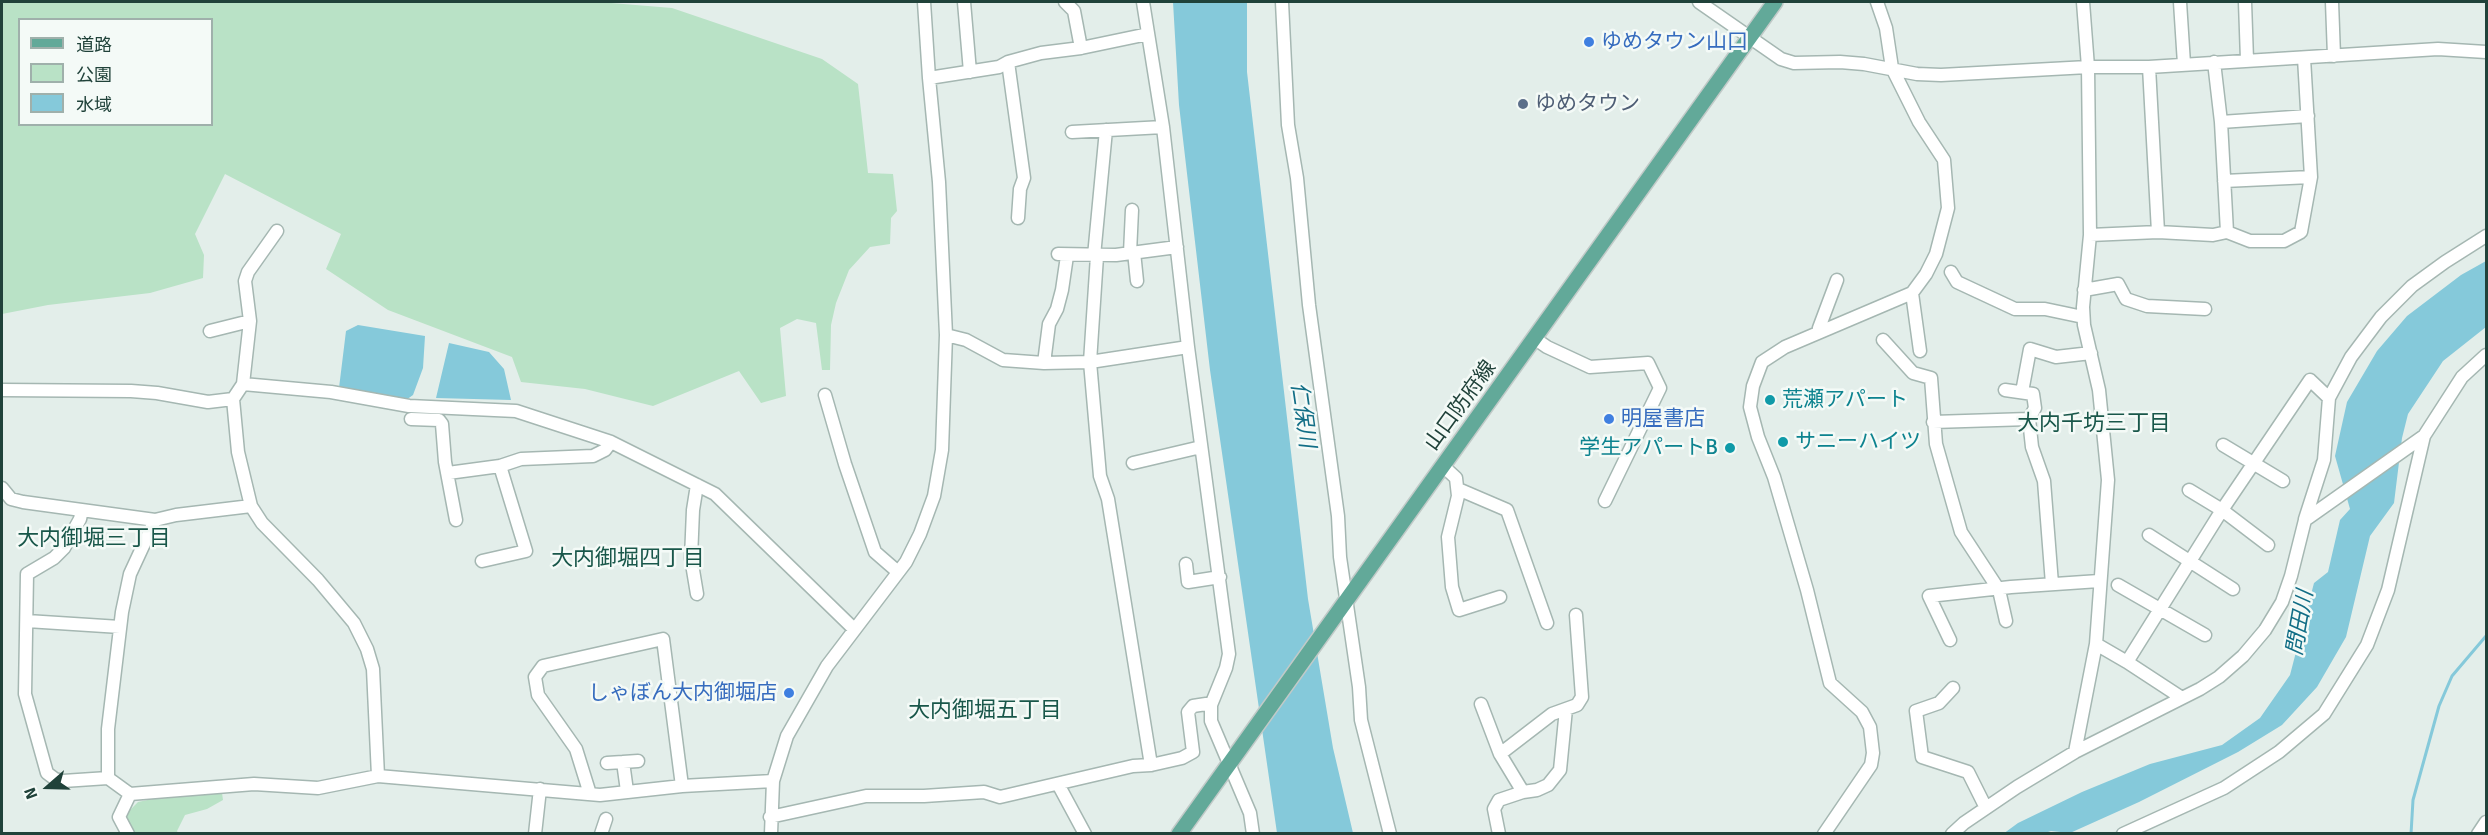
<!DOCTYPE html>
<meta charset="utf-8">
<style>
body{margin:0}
#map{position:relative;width:2488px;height:835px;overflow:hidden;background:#e3eeea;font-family:Signika,"Noto Sans JP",sans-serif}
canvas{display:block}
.frame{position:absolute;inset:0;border:3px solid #20423a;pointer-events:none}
.legend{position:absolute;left:18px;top:18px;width:195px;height:108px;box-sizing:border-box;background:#f4faf7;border:2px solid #9fb0ab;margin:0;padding:8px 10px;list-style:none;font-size:18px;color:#20423a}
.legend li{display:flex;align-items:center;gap:12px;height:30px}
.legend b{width:30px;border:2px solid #9fb0ab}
.north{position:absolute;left:18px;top:757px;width:60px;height:60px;-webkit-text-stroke:4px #f4faf7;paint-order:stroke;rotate:250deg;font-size:16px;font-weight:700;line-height:24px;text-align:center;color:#20423a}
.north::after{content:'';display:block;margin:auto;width:21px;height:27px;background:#20423a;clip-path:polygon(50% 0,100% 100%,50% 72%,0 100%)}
</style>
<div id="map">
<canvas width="2488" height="835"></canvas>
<div class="frame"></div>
<ul class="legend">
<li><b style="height:8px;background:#62a999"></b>道路</li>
<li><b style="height:16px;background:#b9e2c6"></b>公園</li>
<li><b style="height:16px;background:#85c9da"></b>水域</li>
</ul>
<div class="north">N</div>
</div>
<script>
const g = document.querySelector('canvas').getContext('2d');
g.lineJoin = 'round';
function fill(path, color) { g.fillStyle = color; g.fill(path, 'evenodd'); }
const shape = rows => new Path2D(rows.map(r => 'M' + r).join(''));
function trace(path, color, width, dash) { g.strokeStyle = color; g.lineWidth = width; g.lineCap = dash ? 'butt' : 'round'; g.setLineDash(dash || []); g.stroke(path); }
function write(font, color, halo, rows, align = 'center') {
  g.font = font + ' Signika,"Noto Sans JP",sans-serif'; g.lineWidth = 5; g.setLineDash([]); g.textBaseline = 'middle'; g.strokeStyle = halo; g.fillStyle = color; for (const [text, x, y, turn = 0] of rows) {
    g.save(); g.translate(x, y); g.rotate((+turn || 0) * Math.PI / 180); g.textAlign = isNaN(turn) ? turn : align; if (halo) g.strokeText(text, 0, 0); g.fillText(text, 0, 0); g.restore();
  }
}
fill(shape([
 [2,2,599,2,672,8,822,59,858,84,868,173,893,174,897,211,891,218,890,244,870,247,849,270,836,303,831,325,830,370,822,370,816,323,797,319,780,328,786,396,761,403,739,371,653,406,585,389,521,382,512,357,388,310,326,269,341,234,225,174,195,234,204,255,203,278,150,293,48,305,2,314],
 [20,20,212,20,212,124,20,124],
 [222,793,223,800,207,809,185,815,177,831,178,833,133,833,129,826,126,814,138,802,157,798]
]), '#b9e2c6');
fill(shape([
 [1173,2,1247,2,1247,72,1308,599,1333,748,1353,833,1277,833,1210,370,1179,105],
 [2486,261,2486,327,2443,361,2408,414,2402,438,2394,503,2370,536,2346,637,2317,687,2282,725,2238,752,2139,802,2070,833,2051,831,2045,833,2003,834,2018,823,2082,792,2150,764,2222,745,2260,718,2290,675,2314,583,2328,572,2340,520,2350,509,2335,456,2347,402,2377,351,2407,316,2461,275],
 [358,325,425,336,423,368,413,395,406,400,339,388,346,331],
 [449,343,489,352,504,369,511,400,436,398]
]), '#85c9da');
trace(shape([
 [2411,834,2413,800,2439,706,2452,676,2486,636]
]), '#85c9da', 3);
const minor = shape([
 [964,2,970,72],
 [1065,2,1074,11,1081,48],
 [1143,2,1163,127,1188,347,1229,654,1226,668,1211,705,1211,721,1250,813,1253,834],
 [1282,2,1288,125,1297,178,1309,305,1338,516,1340,557,1359,687,1361,720,1390,834],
 [1699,2,1781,59,1794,63,1840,62,1864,64,1917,74,1941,75,2088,67,2149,67,2438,49,2486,52],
 [2180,2,2184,64],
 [2245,2,2247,60],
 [2332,2,2334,56],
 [1008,62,1024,178,1020,189,1018,218],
 [2214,62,2221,122,2227,232],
 [2149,67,2158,232],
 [929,78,999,67,1008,62,1041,53,1081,48,1148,34],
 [2221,122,2308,116],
 [1072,132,1163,127],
 [2224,181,2311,177],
 [2090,235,2158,232,2213,235,2227,232,2250,241,2284,241,2301,232,2311,177,2304,58],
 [1134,252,1137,281],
 [1130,253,1132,210],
 [1058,254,1116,255,1177,247],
 [1094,256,1106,130],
 [1097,256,1090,362,1100,476,1108,499,1151,765],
 [1951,272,1957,282,2015,309,2045,309,2083,317],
 [2084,290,2118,284,2126,299,2147,306,2205,309],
 [1912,293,1920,351],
 [210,331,250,321],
 [1820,332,1819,328,1837,280],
 [946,335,966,340,1003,360,1044,363,1090,362,1188,347],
 [1534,338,1547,347,1590,367,1648,363,1660,388,1605,501],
 [1883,340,1913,373,1931,378,1936,444,1961,532,1999,590,2006,621],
 [1044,363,1049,324,1057,309,1062,290,1067,256],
 [243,384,250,321,245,281,248,272,277,231],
 [2,390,131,391,157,393,208,402,233,399],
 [2005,390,2033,394,2035,408,2029,419,2032,447,2044,481,2052,584],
 [2022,392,2030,349,2056,357,2091,353],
 [825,395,845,464,875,552,898,572],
 [411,419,439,420,442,424,445,462,456,520],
 [1933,422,2029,419],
 [2223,445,2283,481],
 [1133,463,1201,447],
 [1443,466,1456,478,1458,496,1448,537,1452,587,1459,610,1500,597],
 [448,473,500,466,521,459,593,456,605,450,611,442],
 [2,488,11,499,23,502,155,520,176,515,251,506],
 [1458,489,1507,510,1547,623],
 [2189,490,2222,510,2268,545],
 [82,510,80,519,64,548,54,558,27,574,25,694,47,773,55,779,63,781,108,778,130,794,254,784,318,788,378,776,600,795,682,786,773,781],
 [2305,519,2324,460,2329,398,2351,357,2381,317,2412,286,2445,262,2486,236],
 [2149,535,2233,589],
 [482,561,526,551,500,466],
 [1186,564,1188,582,1220,577],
 [2118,585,2205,635],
 [697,594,691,558,693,510,697,485],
 [27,621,120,627],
 [1950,640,1929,596,2011,587,2099,581],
 [2096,644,2127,662,2222,510,2310,380,2329,398],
 [2127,662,2182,698],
 [1953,688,1939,703,1916,711,1922,757,1968,772,1986,808],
 [1481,704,1500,754,1523,792,1499,800,1494,809,1499,834],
 [2075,752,2096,644,2108,480,2099,390,2084,325,2083,307,2090,235,2088,67,2083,2],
 [1500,754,1552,714,1577,705,1582,697,1576,615],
 [623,762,638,761],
 [607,763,623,762,627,791],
 [378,776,373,669,367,649,354,623,318,580,262,523,251,506,238,452,233,399,243,384,331,392,409,406,516,411,611,442,715,494,854,629],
 [108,778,108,729,122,612,130,574,155,520],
 [1058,784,1085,834],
 [1523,792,1537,790,1548,785,1560,770,1566,709],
 [590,794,576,749,538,695,535,677,543,666,663,639,682,786],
 [770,817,866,796,924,796,984,792,1000,797,1133,766,1151,765,1182,758,1193,752,1188,712,1193,706,1206,704,1211,705],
 [128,834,119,817,130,794],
 [535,834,540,789],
 [601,834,606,819],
 [771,834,773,781,787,736,827,666,906,562,920,534,934,496,942,450,946,335,939,182,929,78,924,2],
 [1824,834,1871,765,1873,753,1870,727,1862,712,1830,683,1807,590,1774,477,1758,437,1750,407,1753,386,1762,362,1785,347,1912,293,1926,274,1936,254,1948,208,1944,160,1919,122,1892,68,1886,28,1877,2],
 [1952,834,1964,823,2017,787,2075,752,2200,689,2219,677,2243,656,2265,630,2282,602,2291,576,2305,520,2424,436,2462,377,2486,355],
 [2123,834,2224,788,2279,752,2324,714,2367,645,2388,590,2424,436],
 [2478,834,2486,822]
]);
const major = shape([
 [1179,834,1775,2]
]);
trace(minor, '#a5b7b2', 15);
trace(major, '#c1cac8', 18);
trace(minor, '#fff', 12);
trace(major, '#62a999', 15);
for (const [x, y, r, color] of [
 [1589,42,6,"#3f7fe0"],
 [1523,104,6,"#5c6f8a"],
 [1770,400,6,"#0f9aa8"],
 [1609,419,6,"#3f7fe0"],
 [1783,442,6,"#0f9aa8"],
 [1730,448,6,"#0f9aa8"],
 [789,693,6,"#3f7fe0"]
]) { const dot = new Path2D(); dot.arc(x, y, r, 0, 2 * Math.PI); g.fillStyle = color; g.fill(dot); trace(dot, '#f4faf7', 2); }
write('21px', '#366cbe', '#f4faf7', [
 ["ゆめタウン山口",1601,42],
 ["明屋書店",1621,419],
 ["しゃぼん大内御堀店",777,693,"right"]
], 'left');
write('21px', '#4e5e75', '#f4faf7', [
 ["ゆめタウン",1535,104]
], 'left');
write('21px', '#0d838f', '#f4faf7', [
 ["荒瀬アパート",1782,400],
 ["サニーハイツ",1795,442],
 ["学生アパートB",1718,448,"right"]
], 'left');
write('21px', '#20423a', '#f4faf7', [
 ["山口防府線",1461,406,-54]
]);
write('italic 22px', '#126e86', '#f4faf7', [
 ["仁保川",1302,415,82],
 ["問田川",2301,623,-80]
]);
write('22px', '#19574a', '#f4faf7', [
 ["大内千坊三丁目",2094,424],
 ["大内御堀三丁目",94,539],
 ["大内御堀四丁目",628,559],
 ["大内御堀五丁目",985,711]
]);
</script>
